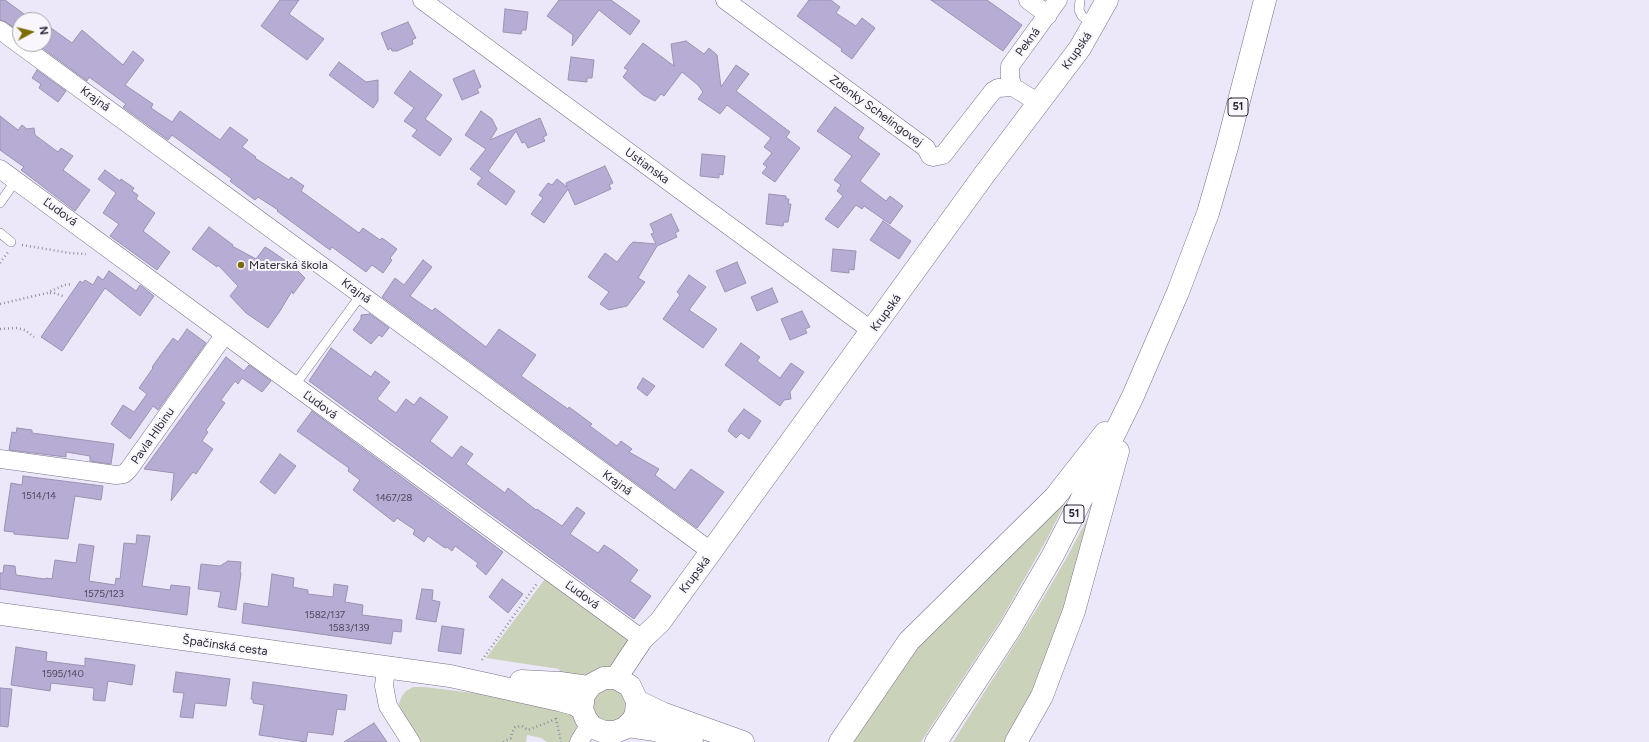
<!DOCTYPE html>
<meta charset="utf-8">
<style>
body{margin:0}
#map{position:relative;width:1649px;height:742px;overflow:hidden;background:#ece8fa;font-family:Figtree,sans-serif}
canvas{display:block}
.north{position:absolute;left:12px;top:12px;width:40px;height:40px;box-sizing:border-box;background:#f9f7fd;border:1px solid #a7a5ad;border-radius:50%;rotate:83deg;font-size:11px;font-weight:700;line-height:16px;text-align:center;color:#2c2935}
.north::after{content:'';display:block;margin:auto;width:14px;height:18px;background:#7c6b03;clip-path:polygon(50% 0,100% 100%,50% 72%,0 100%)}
</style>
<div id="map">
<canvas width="1649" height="742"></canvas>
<div class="north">N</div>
</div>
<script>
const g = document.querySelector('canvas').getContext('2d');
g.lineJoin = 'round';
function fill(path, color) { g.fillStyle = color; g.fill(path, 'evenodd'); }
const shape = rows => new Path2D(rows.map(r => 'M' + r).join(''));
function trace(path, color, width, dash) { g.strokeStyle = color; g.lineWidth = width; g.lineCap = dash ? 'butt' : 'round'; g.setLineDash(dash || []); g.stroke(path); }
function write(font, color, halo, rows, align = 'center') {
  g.font = font + ' Figtree,sans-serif'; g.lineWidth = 4; g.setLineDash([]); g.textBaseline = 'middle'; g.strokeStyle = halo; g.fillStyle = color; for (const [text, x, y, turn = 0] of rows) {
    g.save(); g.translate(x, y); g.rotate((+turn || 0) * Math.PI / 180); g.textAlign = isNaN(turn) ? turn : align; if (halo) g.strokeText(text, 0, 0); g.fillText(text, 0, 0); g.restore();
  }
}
fill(shape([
 [1069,495,1048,537,1001,620,921,742,853,742,907,660,945,617],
 [1091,512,1066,609,1038,686,1008,742,953,742,1035,612,1066,559],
 [545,579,627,638,628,646,615,667,584,679,563,679,559,669,486,658],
 [609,685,630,699,621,723,596,719,590,701,593,695],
 [413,687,425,687,544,702,573,710,578,723,571,742,547,742,541,738,527,735,526,742,420,742,400,711,399,703,402,696,406,691]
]), '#cad3ba');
const building = shape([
 [0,0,5,0,32,20,20,20,20,32,6,22,0,20,0,0],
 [280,0,299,0,289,14,324,39,307,60,261,26,280,0],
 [559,0,611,0,640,21,630,35,599,10,572,46,573,35,547,16,559,0],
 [809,0,831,0,840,7,836,13,856,26,862,18,875,28,852,59,841,51,842,49,797,16,809,0],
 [931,0,987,0,1022,25,1003,51,931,0],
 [505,9,528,12,526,30,522,30,521,34,503,32,505,9],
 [408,22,416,38,412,40,413,44,397,51,392,51,391,48,388,50,381,33,408,22],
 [44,23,72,43,82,30,123,65,133,51,144,60,125,85,153,104,151,108,172,122,180,111,220,140,230,127,248,140,242,147,256,157,255,158,289,180,291,177,304,186,301,191,359,233,363,228,380,240,382,238,397,249,390,258,392,260,383,273,372,265,366,272,332,247,330,250,277,211,278,210,258,197,255,200,230,181,232,179,172,135,168,140,123,107,126,104,89,77,87,81,41,47,44,44,44,23],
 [686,41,704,54,709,48,717,55,721,87,736,65,749,74,736,91,790,132,786,137,800,148,775,182,762,173,767,167,763,164,772,153,764,147,771,138,727,105,720,114,698,99,703,92,698,85,682,72,664,96,661,94,655,101,643,95,623,77,628,70,624,68,643,43,674,66,671,44,686,41],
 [571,57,594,60,592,78,587,78,587,82,568,80,571,57],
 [339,62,366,82,378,80,378,101,373,108,329,75,339,62],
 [37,70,66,91,58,102,39,88,41,84,32,78,37,70],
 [474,70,481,87,477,89,479,93,462,100,453,79,474,70],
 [410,71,442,95,425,119,452,139,440,156,412,136,417,130,404,121,414,108,394,93,410,71],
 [835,107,864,128,858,138,880,154,860,181,886,201,890,196,903,206,890,224,864,206,862,209,856,205,838,228,825,219,843,196,837,191,841,185,834,180,852,156,817,131,835,107],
 [481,111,492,119,497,129,490,140,540,118,547,135,543,137,545,141,528,148,525,142,522,143,516,131,488,171,515,191,506,205,477,184,482,178,470,169,486,149,465,135,481,111],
 [0,116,18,130,22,125,27,129,34,128,35,135,58,152,61,148,73,156,63,170,90,190,75,211,21,170,24,167,0,150,0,116],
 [702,154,725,156,723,175,719,174,719,178,700,176,702,154],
 [605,166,613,183,609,185,611,189,575,205,568,189,544,223,531,214,543,198,539,195,548,183,552,185,557,179,567,187,566,183,605,166],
 [105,170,120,181,121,179,134,188,132,191,138,195,136,199,155,213,143,231,170,252,157,270,110,236,119,224,103,213,116,193,98,179,105,170],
 [769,194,786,196,786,199,789,199,788,204,791,204,788,222,784,222,783,226,766,224,769,194],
 [671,214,679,231,675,233,677,237,657,246,638,278,645,282,627,306,609,310,600,304,609,292,588,277,605,253,617,262,630,245,633,242,656,244,651,234,654,233,650,224,671,214],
 [883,221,911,241,899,259,870,240,883,221],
 [209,227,233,245,232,246,256,259,265,247,270,250,293,266,305,278,293,294,292,291,280,311,268,328,246,313,230,296,238,286,218,265,217,267,192,249,209,227],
 [833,249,856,251,854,270,849,269,849,273,831,271,833,249],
 [423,260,432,267,410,296,432,311,435,308,486,347,499,329,536,355,521,376,568,409,569,407,592,424,590,426,617,446,621,441,632,449,629,452,659,469,655,475,675,490,691,469,724,492,697,528,382,297,395,278,404,285,423,260],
 [737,262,746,283,725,292,716,271,737,262],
 [109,271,136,291,140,285,154,296,140,316,105,288,62,351,41,337,80,281,83,283,85,280,93,285,98,276,103,280,109,271],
 [689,275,706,287,689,310,717,329,703,348,663,319,680,295,677,292,689,275],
 [772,288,778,302,757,311,751,297,772,288],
 [802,311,810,327,805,329,807,333,790,340,781,319,802,311],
 [370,314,389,328,382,337,379,335,371,344,353,330,361,319,361,315,370,314],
 [187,329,206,343,158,410,153,406,130,439,111,424,123,405,134,412,147,394,139,388,153,368,152,367,173,338,178,342,187,329],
 [741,343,760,357,757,361,780,378,791,363,804,372,790,392,791,399,784,400,780,406,725,365,741,343],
 [331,348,371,377,375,371,390,382,377,399,396,413,406,399,414,405,420,397,448,417,430,441,452,458,461,446,473,454,466,464,505,493,508,488,536,510,537,509,562,526,577,507,585,513,570,534,598,553,604,545,615,552,638,570,630,581,651,596,634,619,309,381,331,348],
 [226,357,244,371,249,365,271,381,262,392,242,378,238,384,235,381,221,400,225,403,206,430,208,432,202,441,213,449,196,474,193,472,171,501,174,473,144,469,226,357],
 [643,378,655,386,647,396,637,388,643,378],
 [744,409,761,421,749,439,741,433,736,438,728,431,731,425,744,409],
 [312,411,503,552,486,575,476,566,478,563,455,546,452,551,447,547,445,548,428,536,424,542,413,534,415,530,397,518,394,522,353,490,360,480,348,471,349,468,297,431,312,411],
 [17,428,32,430,32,433,114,444,111,464,90,461,90,456,66,452,66,457,9,450,12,432,16,433,17,428],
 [280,454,296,466,275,494,260,482,280,454],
 [23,476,103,486,101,500,75,496,68,539,14,534,14,532,4,531,11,483,22,485,23,476],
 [137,535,150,536,142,586,170,590,171,585,190,587,187,615,0,589,0,573,3,573,4,565,15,566,16,575,45,579,46,578,52,579,55,560,76,563,79,544,94,546,89,581,115,585,116,578,120,579,124,543,136,544,137,535],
 [228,561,241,562,240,572,241,573,236,610,218,607,221,592,198,589,201,564,220,566,228,561],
 [272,574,294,578,293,587,308,590,308,594,333,597,334,584,348,586,345,602,363,605,362,615,402,620,401,632,393,631,391,644,242,623,244,603,268,607,272,574],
 [502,579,523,594,508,613,489,597,502,579],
 [422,589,433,590,432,600,440,602,436,622,416,619,422,589],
 [442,626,464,629,461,654,438,651,442,626],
 [16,647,47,652,46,661,85,666,85,658,135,665,132,685,108,681,105,701,93,700,94,688,51,683,50,691,11,685,16,647],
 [176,672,230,679,226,706,195,703,193,718,180,717,184,693,173,692,176,672],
 [253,682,347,695,345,710,337,709,333,735,308,732,306,742,259,735,264,705,253,703,253,700,251,699,253,682],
 [0,688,12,689,8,727,0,726,0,688],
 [374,723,387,742,344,742,374,723]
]);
fill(building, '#b7acd4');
trace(building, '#9b93b1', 1);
const lane = shape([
 [1080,0,1079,10,1082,16,1093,25],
 [0,203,16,180],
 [0,233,11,242],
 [294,386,361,295]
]);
const street = shape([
 [422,0,872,331],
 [725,0,926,148,930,156,933,157,943,155,993,91,998,88,1013,87,1039,103],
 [1028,0,1048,15],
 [0,30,712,552],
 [1013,87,1010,78,1010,66,1058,0],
 [0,169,276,372,642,639],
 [0,459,116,475,124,474,129,469,225,334],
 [386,668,384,686,388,706,411,742],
 [579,742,590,724]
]);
const secondary = shape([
 [0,614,450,676,559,700,574,704,582,709],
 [616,678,642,639,660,622,984,175,1080,48,1107,0],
 [521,681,560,683,588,687],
 [637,701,636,713,633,720,625,728,615,732,604,732,592,727,586,719,582,709,584,695,591,685,604,678,616,678,630,686,637,701,662,713,743,742],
 [628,726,655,730,692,742]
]);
const primary = shape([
 [840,742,909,641,1055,497,1105,433],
 [936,742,1010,629,1053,555,1102,459,1133,396,1178,292,1208,213,1227,147,1265,0],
 [1016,742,1042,696,1074,611,1118,451]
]);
trace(lane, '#78708b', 10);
trace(street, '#78708b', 19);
trace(secondary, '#78708b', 23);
trace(primary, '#78708b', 23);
trace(shape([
 [22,245,70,253,86,254],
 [0,263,8,252],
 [50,293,54,293,63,296],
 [0,304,47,293,64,285,72,284],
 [0,329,17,328,25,330,34,337],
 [482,660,538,582],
 [556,718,561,742],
 [503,742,511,738,512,733,515,727,522,726,528,730,556,719]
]), '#928e9e', 2.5, [1, 3]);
trace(lane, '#fff', 9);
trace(street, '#fff', 18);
trace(secondary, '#fff', 22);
trace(primary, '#fff', 22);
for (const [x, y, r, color] of [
 [241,265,4,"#7c6b03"]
]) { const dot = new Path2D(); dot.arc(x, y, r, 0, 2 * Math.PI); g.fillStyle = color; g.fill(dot); trace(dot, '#f9f7fd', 1.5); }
write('10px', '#4f4a5d', null, [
 ["1514/14",39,496],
 ["1467/28",394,498],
 ["1575/123",104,594],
 ["1582/137",325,615],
 ["1583/139",349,628],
 ["1595/140",63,674]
]);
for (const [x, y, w] of [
 [1238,107,20],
 [1074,514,20]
]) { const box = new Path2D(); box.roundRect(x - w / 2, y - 9, w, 18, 3); g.fillStyle = '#f9f7fd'; g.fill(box); trace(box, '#2c2935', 1); }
write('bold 11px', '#2c2935', null, [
 ["51",1238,107],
 ["51",1074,514]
]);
write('12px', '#2c2935', '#f9f7fd', [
 ["Pekná",1028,42,-53],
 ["Krupská",1077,51,-55],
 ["Krajná",95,99,36],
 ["Zdenky Schelingovej",876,111,36],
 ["Ustianska",647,166,36],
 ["Ľudová",60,212,36],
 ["Krajná",356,291,36],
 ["Krupská",886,313,-54],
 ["Ľudová",320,405,36],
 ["Pavla Hlbinu",153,436,-55],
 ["Krajná",617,483,36],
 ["Krupská",695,575,-53],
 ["Ľudová",582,595,36],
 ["Špačinská cesta",225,646,8]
]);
write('12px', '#2c2935', '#f9f7fd', [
 ["Materská škola",249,265]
], 'left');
</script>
